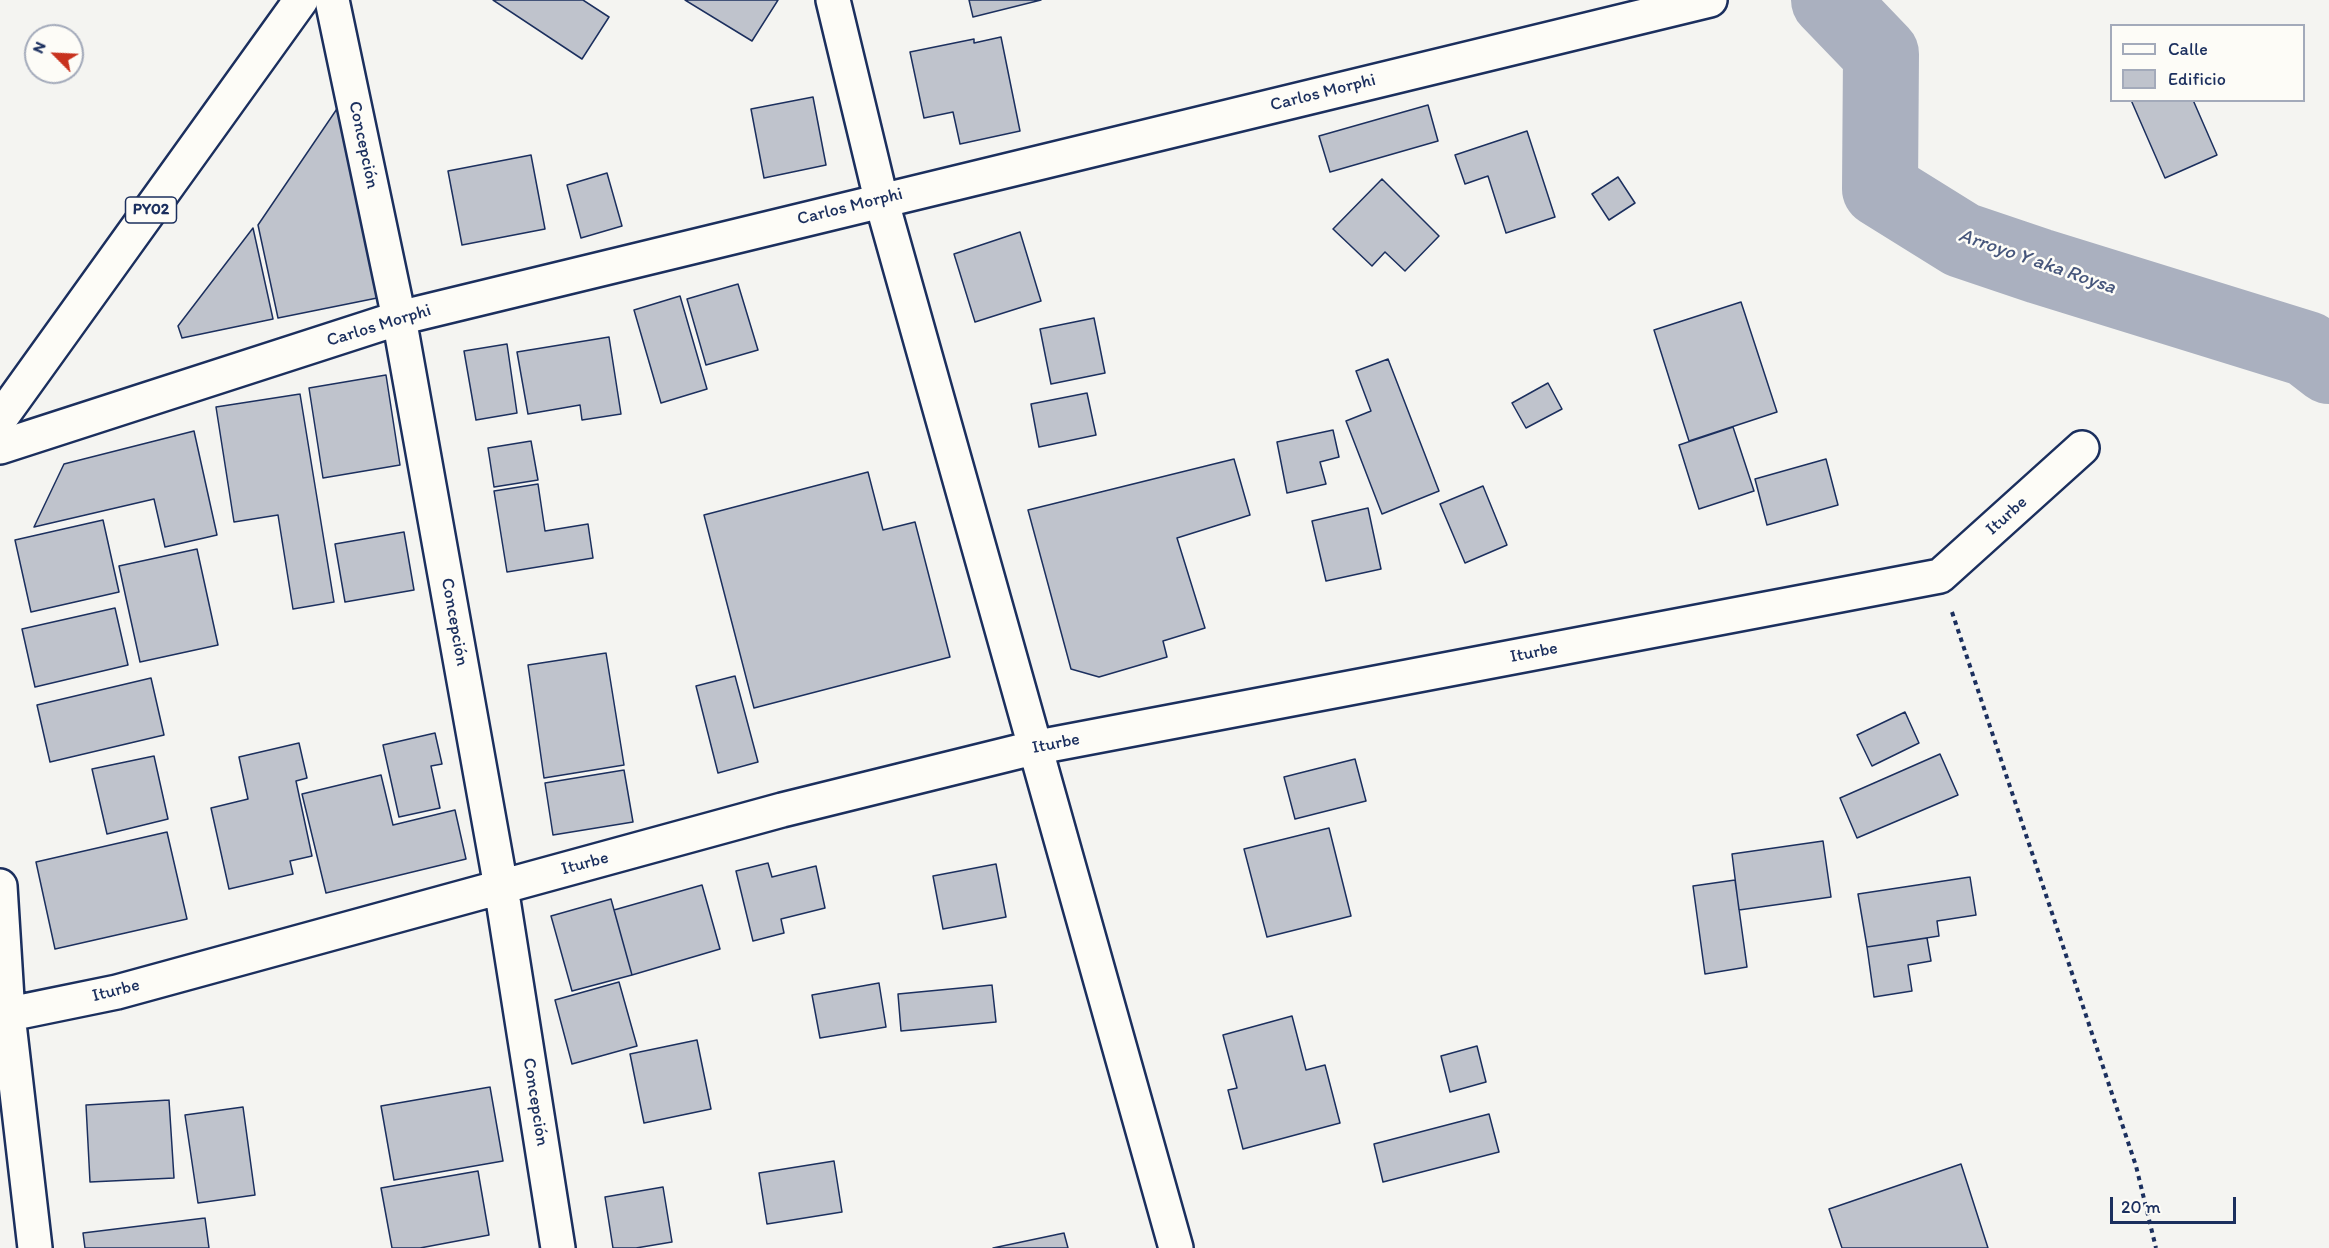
<!DOCTYPE html>
<meta charset="utf-8">
<style>
body{margin:0}
#map{position:relative;width:2329px;height:1248px;overflow:hidden;background:#f4f4f1;font-family:Itim,sans-serif}
canvas{display:block}
.legend{position:absolute;left:2110px;top:24px;width:195px;height:78px;box-sizing:border-box;background:#fdfcf7;border:2px solid #a3aaba;margin:0;padding:8px 10px;list-style:none;font-size:18px;color:#1b2f5e}
.legend li{display:flex;align-items:center;gap:12px;height:30px}
.legend b{width:30px;border:2px solid #a3aaba}
.north{position:absolute;left:24px;top:24px;width:60px;height:60px;box-sizing:border-box;background:#fdfcf7;border:2px solid #a3aaba;border-radius:50%;rotate:294deg;font-size:16px;font-weight:700;line-height:24px;text-align:center;color:#1b2f5e}
.north::after{content:'';display:block;margin:auto;width:21px;height:27px;background:#c8321e;clip-path:polygon(50% 0,100% 100%,50% 72%,0 100%)}
.scale{position:absolute;left:2110px;top:1197px;width:126px;height:27px;box-sizing:border-box;border:3px solid #1b2f5e;border-top:0;padding-left:8px;font-size:18px;line-height:21px;white-space:nowrap;color:#1b2f5e;-webkit-text-stroke:4px #fdfcf7;paint-order:stroke}
</style>
<div id="map">
<canvas width="2329" height="1248"></canvas>
<ul class="legend">
<li><b style="height:8px;background:#fdfcf7"></b>Calle</li>
<li><b style="height:16px;background:#bfc3cc"></b>Edificio</li>
</ul>
<div class="north">N</div>
<div class="scale">20 m</div>
</div>
<script>
const g = document.querySelector('canvas').getContext('2d');
g.lineJoin = 'round';
const shape = rows => new Path2D(rows.map(r => 'M' + r).join(''));
function trace(path, color, width, dash) { g.strokeStyle = color; g.lineWidth = width; g.lineCap = dash ? 'butt' : 'round'; g.setLineDash(dash || []); g.stroke(path); }
function fill(path, color) { g.fillStyle = color; g.fill(path, 'evenodd'); }
function write(font, color, halo, rows, align = 'center') {
  g.font = font + ' Itim,sans-serif'; g.lineWidth = 5; g.setLineDash([]); g.textBaseline = 'middle'; g.strokeStyle = halo; g.fillStyle = color; for (const [text, x, y, turn = 0] of rows) {
    g.save(); g.translate(x, y); g.rotate((+turn || 0) * Math.PI / 180); g.textAlign = isNaN(turn) ? turn : align; if (halo) g.strokeText(text, 0, 0); g.fillText(text, 0, 0); g.restore();
  }
}
trace(shape([
 [1829,0,1881,54,1880,189,1962,240,2039,266,2307,349,2329,366]
]), '#aab0bf', 76);
const building = shape([
 [493,0,583,0,609,17,582,59,493,0],
 [685,0,778,0,752,41,685,0],
 [969,0,1041,0,973,17,969,0],
 [1001,37,1020,131,960,144,953,112,924,118,910,52,974,39,974,43,1001,37],
 [813,97,826,165,764,178,751,109,813,97],
 [343,100,382,297,278,318,258,225,343,100],
 [2131,100,2193,100,2217,155,2165,178,2131,100],
 [1428,105,1438,141,1330,172,1319,136,1428,105],
 [1527,131,1555,217,1506,233,1488,176,1465,184,1455,155,1527,131],
 [531,155,545,229,462,245,448,171,531,155],
 [607,173,622,226,581,238,567,185,607,173],
 [1618,177,1635,203,1609,220,1592,194,1618,177],
 [1382,179,1439,236,1405,271,1385,252,1372,266,1333,229,1382,179],
 [253,228,273,319,182,338,178,326,253,228],
 [1020,232,1041,301,975,322,954,254,1020,232],
 [738,284,758,350,706,365,687,299,738,284],
 [680,296,707,389,661,403,634,310,680,296],
 [1741,302,1777,412,1689,441,1654,330,1741,302],
 [1094,318,1105,373,1051,384,1040,329,1094,318],
 [609,337,621,414,582,420,580,405,528,414,517,352,609,337],
 [507,344,517,413,476,420,464,351,507,344],
 [1388,359,1439,491,1382,514,1346,421,1371,411,1356,371,1388,359],
 [386,375,400,465,323,478,309,388,386,375],
 [1548,383,1562,409,1526,428,1512,403,1548,383],
 [1087,393,1096,435,1039,447,1031,404,1087,393],
 [300,394,334,602,293,609,278,515,234,522,216,407,300,394],
 [1733,427,1754,491,1699,509,1679,445,1733,427],
 [1333,430,1339,457,1320,462,1326,484,1287,493,1277,442,1333,430],
 [194,431,217,535,165,547,154,499,34,527,64,464,194,431],
 [531,441,538,480,494,487,488,448,531,441],
 [1234,459,1250,515,1177,538,1205,628,1163,641,1167,657,1099,677,1071,669,1028,510,1234,459],
 [1826,459,1838,505,1767,525,1755,479,1826,459],
 [868,472,883,530,915,522,950,657,754,708,704,515,868,472],
 [538,484,545,531,588,524,593,558,507,572,494,491,538,484],
 [1483,486,1507,545,1465,563,1440,504,1483,486],
 [1368,508,1381,569,1326,581,1312,521,1368,508],
 [103,520,119,592,31,612,15,540,103,520],
 [404,532,414,590,345,602,335,544,404,532],
 [197,549,218,645,140,662,119,566,197,549],
 [115,608,128,665,35,687,22,629,115,608],
 [606,653,624,765,544,778,528,665,606,653],
 [735,676,758,762,718,773,696,686,735,676],
 [151,678,164,735,50,762,37,705,151,678],
 [1905,712,1919,743,1872,766,1857,735,1905,712],
 [435,733,442,764,431,766,440,808,399,817,383,745,435,733],
 [299,743,307,778,296,781,312,856,290,861,293,874,229,889,211,808,248,799,239,757,299,743],
 [1940,754,1958,795,1857,838,1840,798,1940,754],
 [154,756,168,819,107,834,92,769,154,756],
 [1355,759,1366,801,1295,819,1284,777,1355,759],
 [624,770,633,822,553,835,545,783,624,770],
 [381,775,393,825,455,810,466,859,326,893,302,794,381,775],
 [1329,828,1351,916,1267,937,1244,849,1329,828],
 [167,832,187,919,55,949,36,862,167,832],
 [1823,841,1831,897,1739,910,1732,854,1823,841],
 [768,863,772,877,816,866,825,908,781,919,784,933,753,941,736,871,768,863],
 [996,864,1006,917,943,929,933,876,996,864],
 [1970,877,1976,915,1937,921,1939,936,1867,947,1858,894,1970,877],
 [1735,880,1747,967,1705,974,1693,886,1735,880],
 [702,885,720,949,632,975,614,910,702,885],
 [611,899,632,975,572,991,551,916,611,899],
 [1927,938,1931,961,1908,965,1912,991,1874,997,1867,947,1927,938],
 [619,982,637,1046,572,1064,555,1000,619,982],
 [879,983,886,1027,820,1038,812,995,879,983],
 [992,985,996,1022,901,1031,898,994,992,985],
 [1292,1016,1306,1070,1325,1065,1340,1123,1243,1149,1228,1090,1237,1088,1223,1035,1292,1016],
 [697,1040,711,1109,644,1123,630,1054,697,1040],
 [1477,1046,1486,1082,1450,1092,1441,1056,1477,1046],
 [490,1087,503,1161,394,1180,381,1106,490,1087],
 [169,1100,174,1178,90,1182,86,1105,169,1100],
 [243,1107,255,1195,198,1203,185,1115,243,1107],
 [1489,1114,1499,1152,1383,1182,1374,1144,1489,1114],
 [834,1161,842,1212,767,1224,759,1173,834,1161],
 [1961,1164,1988,1248,1842,1248,1829,1209,1961,1164],
 [478,1171,489,1235,420,1248,392,1248,381,1188,478,1171],
 [663,1187,672,1242,636,1248,613,1248,605,1197,663,1187],
 [205,1218,209,1248,85,1248,83,1233,205,1218],
 [1064,1233,1068,1248,993,1248,1064,1233]
]);
fill(building, '#bfc3cc');
trace(building, '#1b2f5e', 1.5);
const street = shape([
 [332,0,399,318,501,887,558,1248],
 [833,0,881,199,1176,1248],
 [0,447,399,318,1710,0],
 [0,886,8,1015,35,1248],
 [0,1016,117,992,782,810,1033,748,1940,576,2082,448]
]);
const primary = shape([
 [0,419,301,0]
]);
trace(street, '#1b2f5e', 38);
trace(primary, '#1b2f5e', 38);
trace(shape([
 [1952,612,2136,1166,2156,1248]
]), '#1b2f5e', 4, [4.5, 4.5]);
trace(street, '#fdfcf7', 33);
trace(primary, '#fdfcf7', 33);
for (const [x, y, w] of [
 [151,210,51]
]) { const box = new Path2D(); box.roundRect(x - w / 2, y - 13, w, 26, 4.5); g.fillStyle = '#fdfcf7'; g.fill(box); trace(box, '#1b2f5e', 1.5); }
write('bold 16px', '#1b2f5e', null, [
 ["PY02",151,210]
]);
write('18px', '#1b2f5e', '#fdfcf7', [
 ["Carlos Morphi",1323,93,-14],
 ["Concepción",363,145,78],
 ["Carlos Morphi",850,207,-14],
 ["Carlos Morphi",379,326,-17],
 ["Iturbe",2007,516,-42],
 ["Concepción",454,622,80],
 ["Iturbe",1534,653,-11],
 ["Iturbe",1056,744,-11],
 ["Iturbe",585,864,-15],
 ["Iturbe",116,991,-14],
 ["Concepción",535,1102,81]
]);
write('italic 20px', '#46567b', '#fdfcf7', [
 ["Arroyo Y aka Roysa",2037,262,19]
]);
</script>
